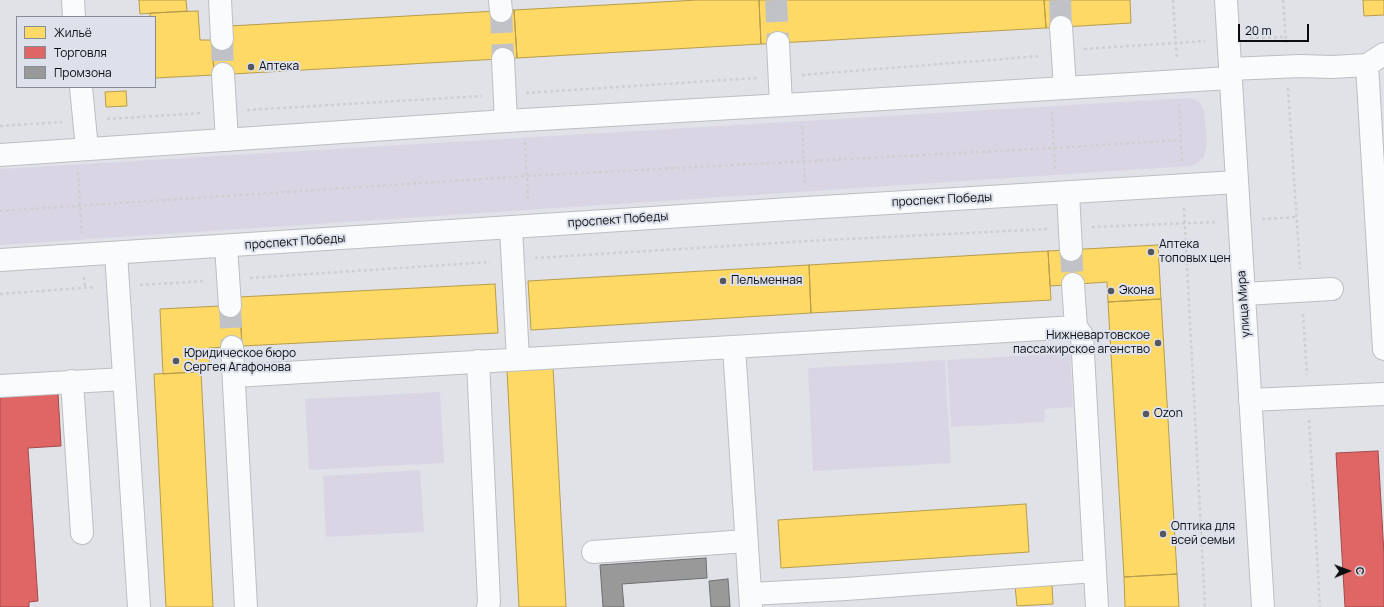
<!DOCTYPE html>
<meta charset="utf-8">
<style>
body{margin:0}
#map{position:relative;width:1384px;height:607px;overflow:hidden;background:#e0e2e8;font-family:Manrope,sans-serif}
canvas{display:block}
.legend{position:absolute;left:16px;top:16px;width:140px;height:72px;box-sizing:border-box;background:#dce1ec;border:1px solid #888c94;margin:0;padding:5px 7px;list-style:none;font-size:12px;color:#0b0c10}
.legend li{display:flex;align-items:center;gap:8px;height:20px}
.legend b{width:20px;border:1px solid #888c94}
.north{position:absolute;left:1328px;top:551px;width:40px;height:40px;-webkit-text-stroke:3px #dce1ec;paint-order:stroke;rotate:89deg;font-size:11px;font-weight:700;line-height:16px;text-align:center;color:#0b0c10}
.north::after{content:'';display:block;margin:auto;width:14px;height:18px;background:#0b0c10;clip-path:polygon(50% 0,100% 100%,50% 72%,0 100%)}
.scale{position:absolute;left:1238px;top:24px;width:71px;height:18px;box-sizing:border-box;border:2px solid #0b0c10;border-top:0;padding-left:5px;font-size:12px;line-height:14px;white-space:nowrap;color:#0b0c10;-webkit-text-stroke:3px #dce1ec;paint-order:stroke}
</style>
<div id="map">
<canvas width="1384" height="607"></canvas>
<ul class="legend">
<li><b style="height:11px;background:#ffd966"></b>Жильё</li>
<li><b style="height:11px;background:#e06666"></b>Торговля</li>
<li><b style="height:11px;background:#999"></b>Промзона</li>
</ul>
<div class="north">С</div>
<div class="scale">20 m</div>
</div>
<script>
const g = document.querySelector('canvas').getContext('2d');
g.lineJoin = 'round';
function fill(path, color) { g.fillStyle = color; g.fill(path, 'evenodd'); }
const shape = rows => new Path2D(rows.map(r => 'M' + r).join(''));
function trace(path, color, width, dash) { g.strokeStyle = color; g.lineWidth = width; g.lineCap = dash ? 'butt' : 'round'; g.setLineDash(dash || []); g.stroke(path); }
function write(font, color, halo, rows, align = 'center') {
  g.font = font + ' Manrope,sans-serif'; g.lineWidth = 4; g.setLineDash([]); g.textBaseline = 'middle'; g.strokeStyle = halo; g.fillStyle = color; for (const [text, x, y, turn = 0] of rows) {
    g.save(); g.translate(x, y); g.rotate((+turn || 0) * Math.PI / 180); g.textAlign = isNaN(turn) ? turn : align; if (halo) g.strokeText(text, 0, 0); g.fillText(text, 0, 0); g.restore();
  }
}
fill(shape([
 [1189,98,1196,100,1200,103,1204,111,1207,143,1204,157,1196,164,1190,166,0,245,0,169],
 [1070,353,1073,407,1044,409,1045,422,951,427,947,360],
 [945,360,951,463,813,471,808,368],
 [440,392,444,463,309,470,305,399],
 [420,470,424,532,326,537,323,476]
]), '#dad5e5');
const homes = shape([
 [139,0,186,0,187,11,140,14,139,0],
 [697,0,759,0,761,44,517,58,514,10,697,0],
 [759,0,1044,0,1046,28,761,44,759,0],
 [1044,0,1130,0,1131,23,1046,28,1044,0],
 [1363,0,1384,0,1384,15,1364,16,1363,0],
 [514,10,517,58,214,75,212,40,230,26,514,10],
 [198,11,200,40,212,40,214,75,155,78,155,17,150,17,150,13,198,11],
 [126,91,127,106,106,107,105,92,126,91],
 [1158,245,1161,299,1108,302,1107,282,1050,286,1048,251,1158,245],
 [1048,251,1051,300,811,313,809,265,1048,251],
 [809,265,811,313,531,330,528,281,809,265],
 [495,284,498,333,242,346,239,297,495,284],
 [1161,299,1177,574,1124,577,1108,302,1161,299],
 [240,305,242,346,209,348,210,371,163,374,160,309,240,305],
 [553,367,566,607,519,607,507,370,553,367],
 [201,372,213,607,166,607,154,374,201,372],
 [1026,504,1029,552,781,568,778,520,1026,504],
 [1177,574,1179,607,1125,607,1124,577,1177,574],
 [1052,584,1053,604,1017,606,1015,586,1052,584]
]);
fill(homes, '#ffd966');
trace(homes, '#b69c4c', 1);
const shops = shape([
 [58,393,61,446,28,448,38,601,29,602,29,607,0,607,0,397,58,393],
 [1378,451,1384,554,1384,607,1345,607,1336,453,1378,451]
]);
fill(shops, '#e06666');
trace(shops, '#a04b4c', 1);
const industry = shape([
 [706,558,707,578,622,584,624,607,603,607,600,565,706,558],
 [728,579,730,607,711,607,709,581,728,579]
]);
fill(industry, '#999');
trace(industry, '#6e6f70', 1);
trace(shape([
 [776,0,778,43],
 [1060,0,1061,27],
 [501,11,503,59],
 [222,39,223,74],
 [1071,250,1073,284],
 [230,306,232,347]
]), '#c0c2c8', 22, [22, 11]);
const minor = shape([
 [73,0,74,17],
 [220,0,222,39],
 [500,0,501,11],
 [1061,27,1065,88],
 [778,43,781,105],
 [503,59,506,121],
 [1367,65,1384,349],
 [1230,69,1300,66,1332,67,1367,65,1384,54],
 [223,74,227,140],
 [81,87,87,149],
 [1068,193,1071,250],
 [511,228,518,359],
 [226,246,230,306],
 [116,253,139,607],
 [1073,284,1076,327,1082,335,1097,607],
 [1244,294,1332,289],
 [232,347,246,607],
 [734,347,751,607],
 [478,361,489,602,488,607],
 [234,376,1076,327],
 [72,381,82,533],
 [0,386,124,379],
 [1250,400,1384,394],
 [593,552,746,541],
 [750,594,846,589,1095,571]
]);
const major = shape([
 [1226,0,1263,607],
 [0,155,506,121,801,104,1230,78],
 [0,260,806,208,1237,182]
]);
trace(minor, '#bcbec2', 24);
trace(major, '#bcbec2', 24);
trace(shape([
 [1173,0,1177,59],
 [1283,0,1286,43],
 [1250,38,1286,37],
 [1084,49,1205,41],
 [802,75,1040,56],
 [1288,88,1300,269],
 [526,93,757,78],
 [1179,104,1182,163],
 [247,110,482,96],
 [1052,112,1055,171],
 [107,119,202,113],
 [0,126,62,122],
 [802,126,805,185],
 [525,142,528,203],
 [78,172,82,233],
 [1184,208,1205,607],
 [0,211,527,176,1054,148,1181,140],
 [1262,219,1297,217],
 [1092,227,1217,222],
 [535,258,808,241,1047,229],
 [84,277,85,287],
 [250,278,490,262],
 [140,285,205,281],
 [0,294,95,287],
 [1303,314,1307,375],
 [1309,420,1320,607]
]), '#cecfd1', 2.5, [3, 3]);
trace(minor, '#fafbfc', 22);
trace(major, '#fafbfc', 22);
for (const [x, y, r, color] of [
 [251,67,4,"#56575c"],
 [1151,252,4,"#56575c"],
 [723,281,4,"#56575c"],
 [1111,291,4,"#56575c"],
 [1158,343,4,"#56575c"],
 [176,361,4,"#56575c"],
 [1146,414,4,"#56575c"],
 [1163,534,4,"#56575c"]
]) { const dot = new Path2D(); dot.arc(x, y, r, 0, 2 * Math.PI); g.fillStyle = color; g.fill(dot); trace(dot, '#dce1ec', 1.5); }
write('12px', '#0b0c10', '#dce1ec', [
 ["Аптека",259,67],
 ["Аптека",1159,245],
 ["топовых цен",1159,259],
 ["Пельменная",731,281],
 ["Экона",1119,291],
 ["Нижневартовское",1150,336,"right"],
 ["пассажирское агенство",1150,350,"right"],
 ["Юридическое бюро",184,354],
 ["Сергея Агафонова",184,368],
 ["Ozon",1154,414],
 ["Оптика для",1171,527],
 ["всей семьи",1171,541]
], 'left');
write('12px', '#0b0c10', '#dce1ec', [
 ["проспект Победы",942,200,-3],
 ["проспект Победы",618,220,-4],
 ["проспект Победы",295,242,-4],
 ["улица Мира",1244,304,-94]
]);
</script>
